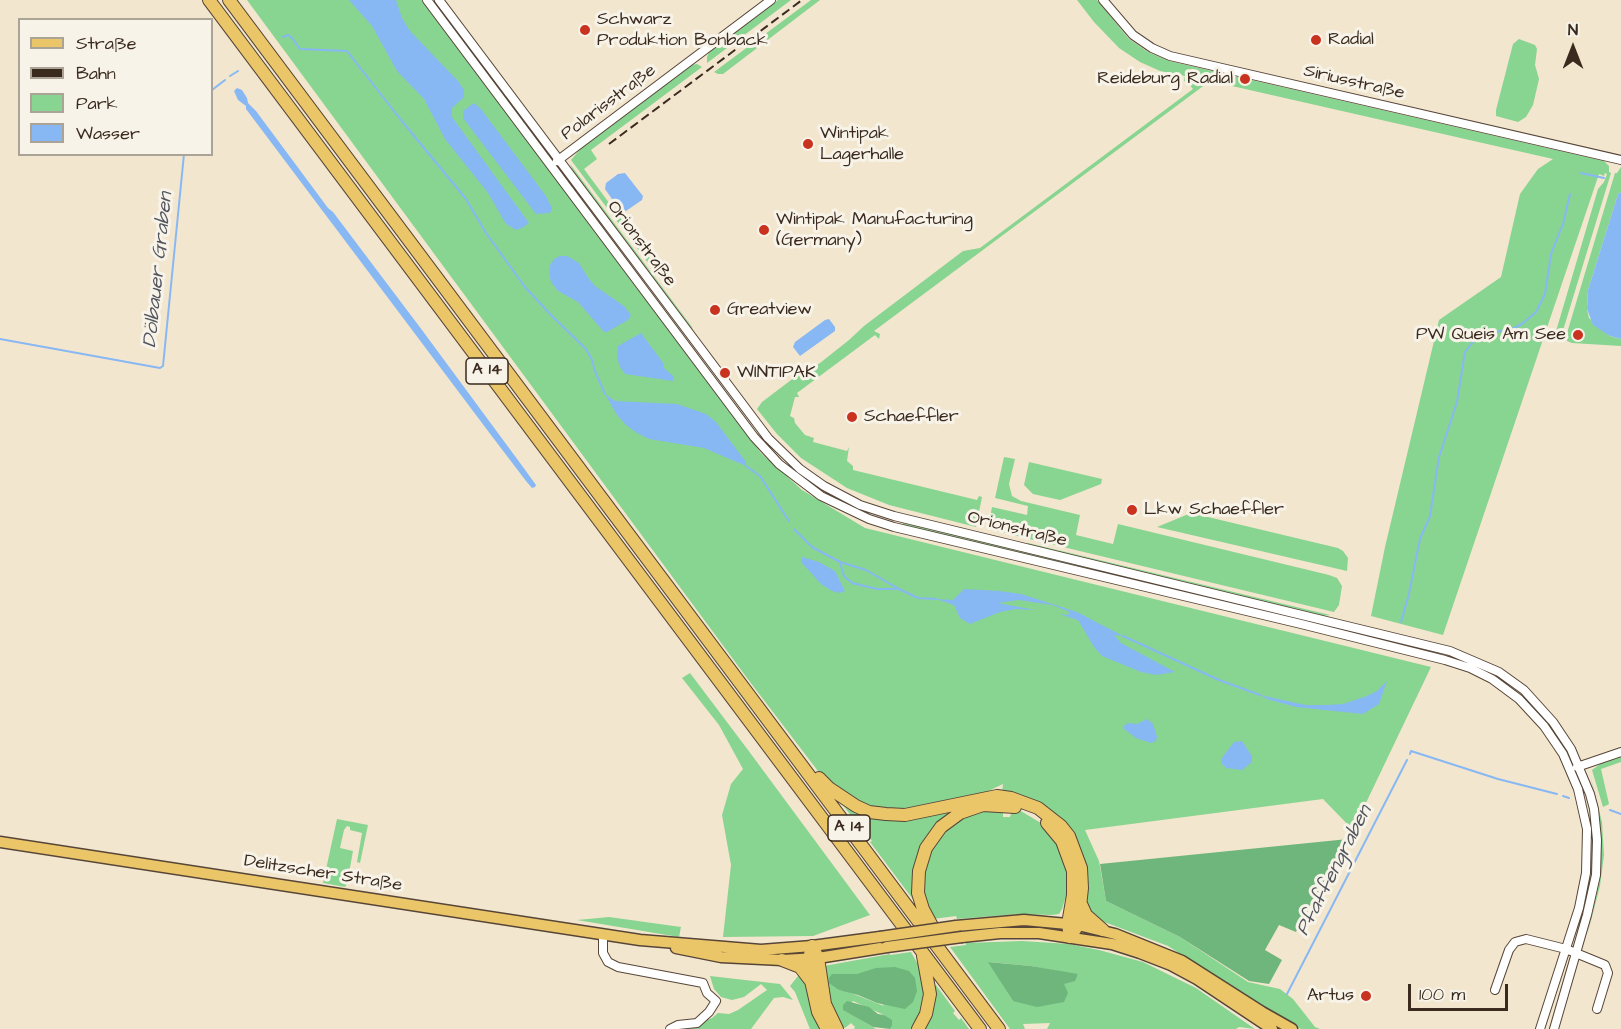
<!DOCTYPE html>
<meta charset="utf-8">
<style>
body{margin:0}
#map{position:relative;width:1621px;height:1029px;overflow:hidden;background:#f3e6ce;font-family:"Architects Daughter",sans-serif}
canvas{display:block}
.legend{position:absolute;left:18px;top:18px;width:195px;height:138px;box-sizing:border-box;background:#f7f3e8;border:2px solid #aca397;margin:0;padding:8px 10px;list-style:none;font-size:18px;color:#3b2a1e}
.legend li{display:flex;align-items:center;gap:12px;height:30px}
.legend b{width:30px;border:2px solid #aca397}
.north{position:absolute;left:1543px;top:18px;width:60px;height:60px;-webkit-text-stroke:4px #f7f3e8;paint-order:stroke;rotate:0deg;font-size:16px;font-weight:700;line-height:24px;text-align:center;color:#3b2a1e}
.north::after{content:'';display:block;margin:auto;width:21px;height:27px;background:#3b2a1e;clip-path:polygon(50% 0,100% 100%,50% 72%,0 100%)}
.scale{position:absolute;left:1408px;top:984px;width:100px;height:27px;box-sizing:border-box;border:3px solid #3b2a1e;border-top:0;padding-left:8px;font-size:18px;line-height:21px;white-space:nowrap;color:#3b2a1e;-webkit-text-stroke:4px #f7f3e8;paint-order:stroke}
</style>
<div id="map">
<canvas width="1621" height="1029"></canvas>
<ul class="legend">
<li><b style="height:8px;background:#ebc669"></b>Straße</li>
<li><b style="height:8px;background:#3b2a1e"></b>Bahn</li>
<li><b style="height:16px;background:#88d491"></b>Park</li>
<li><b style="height:16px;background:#88b8f4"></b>Wasser</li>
</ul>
<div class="north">N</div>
<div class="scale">100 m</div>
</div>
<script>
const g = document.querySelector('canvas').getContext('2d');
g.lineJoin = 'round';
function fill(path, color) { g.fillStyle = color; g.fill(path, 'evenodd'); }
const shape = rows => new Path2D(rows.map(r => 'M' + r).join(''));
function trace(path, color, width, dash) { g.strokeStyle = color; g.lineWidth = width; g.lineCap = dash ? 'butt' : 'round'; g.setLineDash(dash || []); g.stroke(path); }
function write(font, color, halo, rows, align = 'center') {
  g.font = font + ' "Architects Daughter",sans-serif'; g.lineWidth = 6; g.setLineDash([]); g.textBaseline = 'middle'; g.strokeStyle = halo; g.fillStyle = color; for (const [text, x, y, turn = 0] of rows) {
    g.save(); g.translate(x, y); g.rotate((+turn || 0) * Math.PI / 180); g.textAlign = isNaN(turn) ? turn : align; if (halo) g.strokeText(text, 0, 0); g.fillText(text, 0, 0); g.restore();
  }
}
fill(shape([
 [247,0,422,0,761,453,802,490,865,528,1431,667,1353,830,1323,799,1085,830,1099,861,1106,901,1180,937,1248,982,1280,989,1293,999,1315,1027,1320,1029,1301,1029,1286,1022,1168,946,1099,920,1087,910,1064,827,1002,793,1003,784,982,794,907,811,867,807,824,779,747,678],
 [778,0,791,0,707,63,707,57,709,52],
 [811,0,820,0,723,74,718,74,714,72],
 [1077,0,1097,0,1129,39,1148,52,1169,61,1604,161,1609,166,1609,172,1611,173,1561,337,1554,338,1598,189,1604,182,1607,174,1605,173,1604,176,1599,174,1443,635,1371,616,1385,547,1439,320,1501,277,1520,194,1538,169,1553,159,1210,81,874,331,880,334,879,339,875,335,797,393,799,397,795,397,790,416,794,418,795,423,805,435,814,438,813,442,847,451,849,447,847,461,853,466,853,470,977,500,979,496,982,497,976,527,889,505,847,488,801,458,777,434,757,409,762,402,799,374,820,363,849,340,864,326,963,251,980,248,1193,89,1187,82,1184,81,1185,76,1160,71,1140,62,1119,48,1094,22],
 [1519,39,1535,45,1537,49,1535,65,1539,79,1533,105,1526,117,1518,122,1496,116,1496,110,1513,44],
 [697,64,702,67,591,150,597,159,584,169,658,269,655,272,571,160,582,147,691,65],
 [570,164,692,327,693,330,573,171],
 [1621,167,1621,192,1618,194,1588,290,1587,309,1589,318,1610,336,1621,339,1621,346,1572,343,1567,341,1567,333,1615,173,1617,173],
 [1004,457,1015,459,1009,484,1012,496,1021,501,1080,515,1076,535,1113,544,1118,524,1329,575,1337,578,1342,586,1339,605,1334,612,988,529,992,507,1027,515,1028,506,995,498],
 [1029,462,1102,479,1101,484,1060,500,1033,494,1024,485],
 [1191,513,1338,548,1343,551,1348,558,1347,571,1157,527],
 [903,523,1438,652,1440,653,1438,655,903,526],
 [1028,543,1330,615,1323,616,1027,545],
 [690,673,748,750,870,915,813,936,723,937,731,865,722,815,731,784,743,769,719,725,682,678],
 [1621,756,1621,762,1601,769,1609,804,1603,807,1592,770,1603,762],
 [1590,774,1602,822,1604,855,1600,886,1587,936,1598,888,1601,845,1599,814],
 [838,798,877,815,973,802,939,825,915,902,870,842,872,841,866,833,864,834],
 [1003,809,1003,817,1010,817,1012,810,1019,810,1046,826,1052,835,1067,864,1068,889,1062,909,1059,914,1052,915,1019,914,957,919,956,916,933,919,925,908,920,873,939,833,973,811],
 [337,819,368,825,360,863,357,862,362,833,350,830,350,827,347,826,344,830,340,848,353,851,347,884,345,887,323,883],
 [609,917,681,927,679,937,577,920],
 [1022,941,1069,944,1099,950,1143,962,1196,988,1255,1029,1239,1027,1236,1029,1047,1029,1050,1023,1023,1024,1025,1029,1010,1029,950,947,966,945,966,943],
 [989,962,1031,966,1078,975,1064,984,1013,1001],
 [911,952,921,970,926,1004,913,1029,890,1029,892,1026,884,1015,853,1001,844,1010,876,1029,854,1029,855,1027,851,1023,845,1028,839,1025,831,1010,824,966,890,954,890,955],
 [832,974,857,974,884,1006,846,991,839,990],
 [710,976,780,984,793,1000,783,997,774,998,751,1029,672,1029,696,1024,712,1018,718,1013,729,1014,738,1010,767,990,761,984,744,997,732,1000,721,997,714,989],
 [798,976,804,980,807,985,823,1029,810,1029,795,992,790,986],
 [936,985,955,1011,953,1013,959,1020,961,1018,969,1029,922,1029,933,986]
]), '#88d491');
fill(shape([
 [1348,839,1296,932,1279,925,1265,950,1282,960,1269,984,1249,981,1180,937,1106,901,1100,864],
 [988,962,1031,966,1078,974,1075,981,1064,984,1068,993,1064,1002,1037,1007,1013,1001],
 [895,967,909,971,915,978,917,991,913,1002,905,1009,877,1003,858,995,839,990,829,983,829,978,832,974,857,974,876,968],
 [847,1001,869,1007,878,1014,884,1015,892,1020,892,1026,890,1029,873,1027,843,1010,843,1005]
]), '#6eb67b');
fill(shape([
 [349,0,396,0,402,18,410,31,458,81,464,90,464,97,452,108,452,117,529,223,522,228,516,230,506,224,488,193,445,139,424,99,397,71,372,26],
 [237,88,242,90,247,98,248,103,256,111,328,208,333,212,422,330,523,467,536,485,535,487,532,488,526,481,491,435,246,109,246,106,238,100,234,91],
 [474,103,481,109,546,196,552,208,550,213,536,214,463,118,463,111],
 [625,173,643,196,642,200,626,211,619,209,605,189,606,183,618,174],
 [1621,192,1621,339,1610,336,1593,325,1587,309,1588,290,1618,194],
 [560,256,567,256,579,263,589,279,595,286,624,306,631,315,628,320,607,332,604,332,578,302,558,291,551,282,549,272,550,265,554,259],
 [829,319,835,327,835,331,800,356,793,347,795,342,825,320],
 [641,333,664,364,663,367,674,377,673,381,625,374,620,367,617,357,618,346],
 [605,394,615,401,677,404,706,414,716,422,746,462,746,466,704,448,649,439,637,433,626,425,617,415],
 [802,557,819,562,835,571,845,591,839,593,832,591,821,584,801,562],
 [964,589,999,591,1021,594,1077,612,1123,636,1114,635,1121,643,1175,672,1156,675,1141,672,1102,656,1094,647,1078,620,1059,614,1068,615,1070,612,1052,605,1019,600,998,603,1035,610,1015,609,1000,612,970,624,960,618,954,605,936,599,953,600],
 [1387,681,1379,704,1363,714,1296,707,1267,699,1260,695,1305,705,1328,705,1343,704,1367,696,1377,691],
 [1147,719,1153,724,1157,737,1156,741,1151,743,1136,738,1124,729,1124,726,1128,723,1137,724],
 [1242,741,1252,756,1252,762,1242,770,1226,768,1222,764,1221,759,1234,742]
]), '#88b8f4');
trace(shape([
 [283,37,288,35,292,38,300,49,347,51,401,120,466,199,486,233,525,287,551,315,586,349,592,360,595,371,605,394],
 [230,76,238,71],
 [212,90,225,80],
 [1581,173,1604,178],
 [0,339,160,368,163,366,184,154],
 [746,466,760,476,789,521],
 [794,529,812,547,840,562,866,570,899,589,918,598,936,599],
 [840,563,844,576,852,583,877,589,896,589],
 [1401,622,1409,594,1420,539,1430,516,1439,457,1457,402,1465,352,1476,338,1484,334,1512,329,1522,324,1536,312,1545,294,1551,254,1563,224,1570,194],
 [1123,636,1219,680,1260,695],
 [1410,754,1411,751,1498,779,1557,794],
 [1563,796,1569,798],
 [1610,810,1621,814],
 [1287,994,1407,760]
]), '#88b8f4', 2);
const minor = shape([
 [427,0,754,437,779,464,821,496,869,519,894,527,1301,624,1445,660,1470,668,1492,679,1519,699,1544,726,1563,754,1578,789,1587,829,1586,873,1579,908,1540,1029],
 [439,0,768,438,800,469,824,486,860,505,894,516,1450,651,1499,672,1524,690,1553,722,1571,749,1590,794,1594,809,1597,840,1596,875,1587,915,1554,1029],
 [1103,0,1133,35,1152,48,1170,56,1621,160],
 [557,161,771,0],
 [1577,767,1621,752],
 [603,934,603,953,608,962,618,967,703,983,707,993,716,1001,709,1012,697,1023,678,1025,670,1029],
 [1495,990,1509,950,1515,942,1526,939,1566,949,1605,965,1608,973,1597,1009]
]);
const major = shape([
 [0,842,640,940,761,950,812,946,880,937],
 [956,926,1024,920,1078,925,1115,934,1182,961,1262,1012,1292,1029],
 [962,937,1000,933,1039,933,1112,944,1140,953,1171,965,1197,979,1272,1029],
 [676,948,721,957,782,960,818,958,887,947]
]);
const highway = shape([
 [209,0,980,1029],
 [229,0,999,1029],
 [819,778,829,788,856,806,869,812,886,814,905,815,997,796,1011,798,1038,808,1061,826,1069,836,1081,868,1082,888,1078,925,1070,937],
 [1047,823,1062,841,1073,871,1073,895,1068,924,1070,937],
 [1081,904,1086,915,1103,930],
 [938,937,923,909,918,893,919,871,926,848,941,827,960,813,983,805,1015,807],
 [812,946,818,958,825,1004,837,1029],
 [812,946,809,959,811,981,818,1012,827,1029],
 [782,960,800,967,810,980],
 [918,1029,926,1014,930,994,923,956]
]);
trace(minor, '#574638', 10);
trace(major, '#574638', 13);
trace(highway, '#574638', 14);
trace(minor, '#fff', 8);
trace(major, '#ebc669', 10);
trace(highway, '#ebc669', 12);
trace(shape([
 [609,144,802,0]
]), '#3b2a1e', 2, [9, 4.5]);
const majorBridge = shape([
 [880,937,956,926],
 [887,947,962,937]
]);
trace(majorBridge, '#574638', 13, []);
trace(majorBridge, '#ebc669', 10);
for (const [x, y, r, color] of [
 [585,30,6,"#c8321e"],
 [1316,40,6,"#c8321e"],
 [1245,79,6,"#c8321e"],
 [808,144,6,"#c8321e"],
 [764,230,6,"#c8321e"],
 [715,310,6,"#c8321e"],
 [1578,335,6,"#c8321e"],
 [725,373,6,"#c8321e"],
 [852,417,6,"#c8321e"],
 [1132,510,6,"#c8321e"],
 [1366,996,6,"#c8321e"]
]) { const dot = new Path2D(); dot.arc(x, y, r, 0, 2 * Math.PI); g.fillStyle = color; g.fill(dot); trace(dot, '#f7f3e8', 2); }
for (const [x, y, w] of [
 [487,371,42],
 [849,828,42]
]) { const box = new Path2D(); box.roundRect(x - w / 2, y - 13, w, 26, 4.5); g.fillStyle = '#f7f3e8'; g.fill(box); trace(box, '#3b2a1e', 1.5); }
write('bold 16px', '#3b2a1e', null, [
 ["A 14",487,371],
 ["A 14",849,828]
]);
write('18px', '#3b2a1e', '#f7f3e8', [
 ["Schwarz",597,20],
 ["Produktion Bonback",597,41],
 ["Radial",1328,40],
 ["Reideburg Radial",1233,79,"right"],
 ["Wintipak",820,134],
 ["Lagerhalle",820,155],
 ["Wintipak Manufacturing",776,220],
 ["(Germany)",776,241],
 ["Greatview",727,310],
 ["PW Queis Am See",1566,335,"right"],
 ["WINTIPAK",737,373],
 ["Schaeffler",864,417],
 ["Lkw Schaeffler",1144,510],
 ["Artus",1354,996,"right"]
], 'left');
write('18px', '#3b2a1e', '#f7f3e8', [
 ["Siriusstraße",1354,83,13],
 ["Polarisstraße",609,103,-37],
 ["Orionstraße",641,244,53],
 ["Orionstraße",1017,530,14],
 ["Delitzscher Straße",323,874,9]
]);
write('italic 20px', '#52555e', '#f7f3e8', [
 ["Dölbauer Graben",159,270,-84],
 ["Pfaffengraben",1335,871,-63]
]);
</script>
